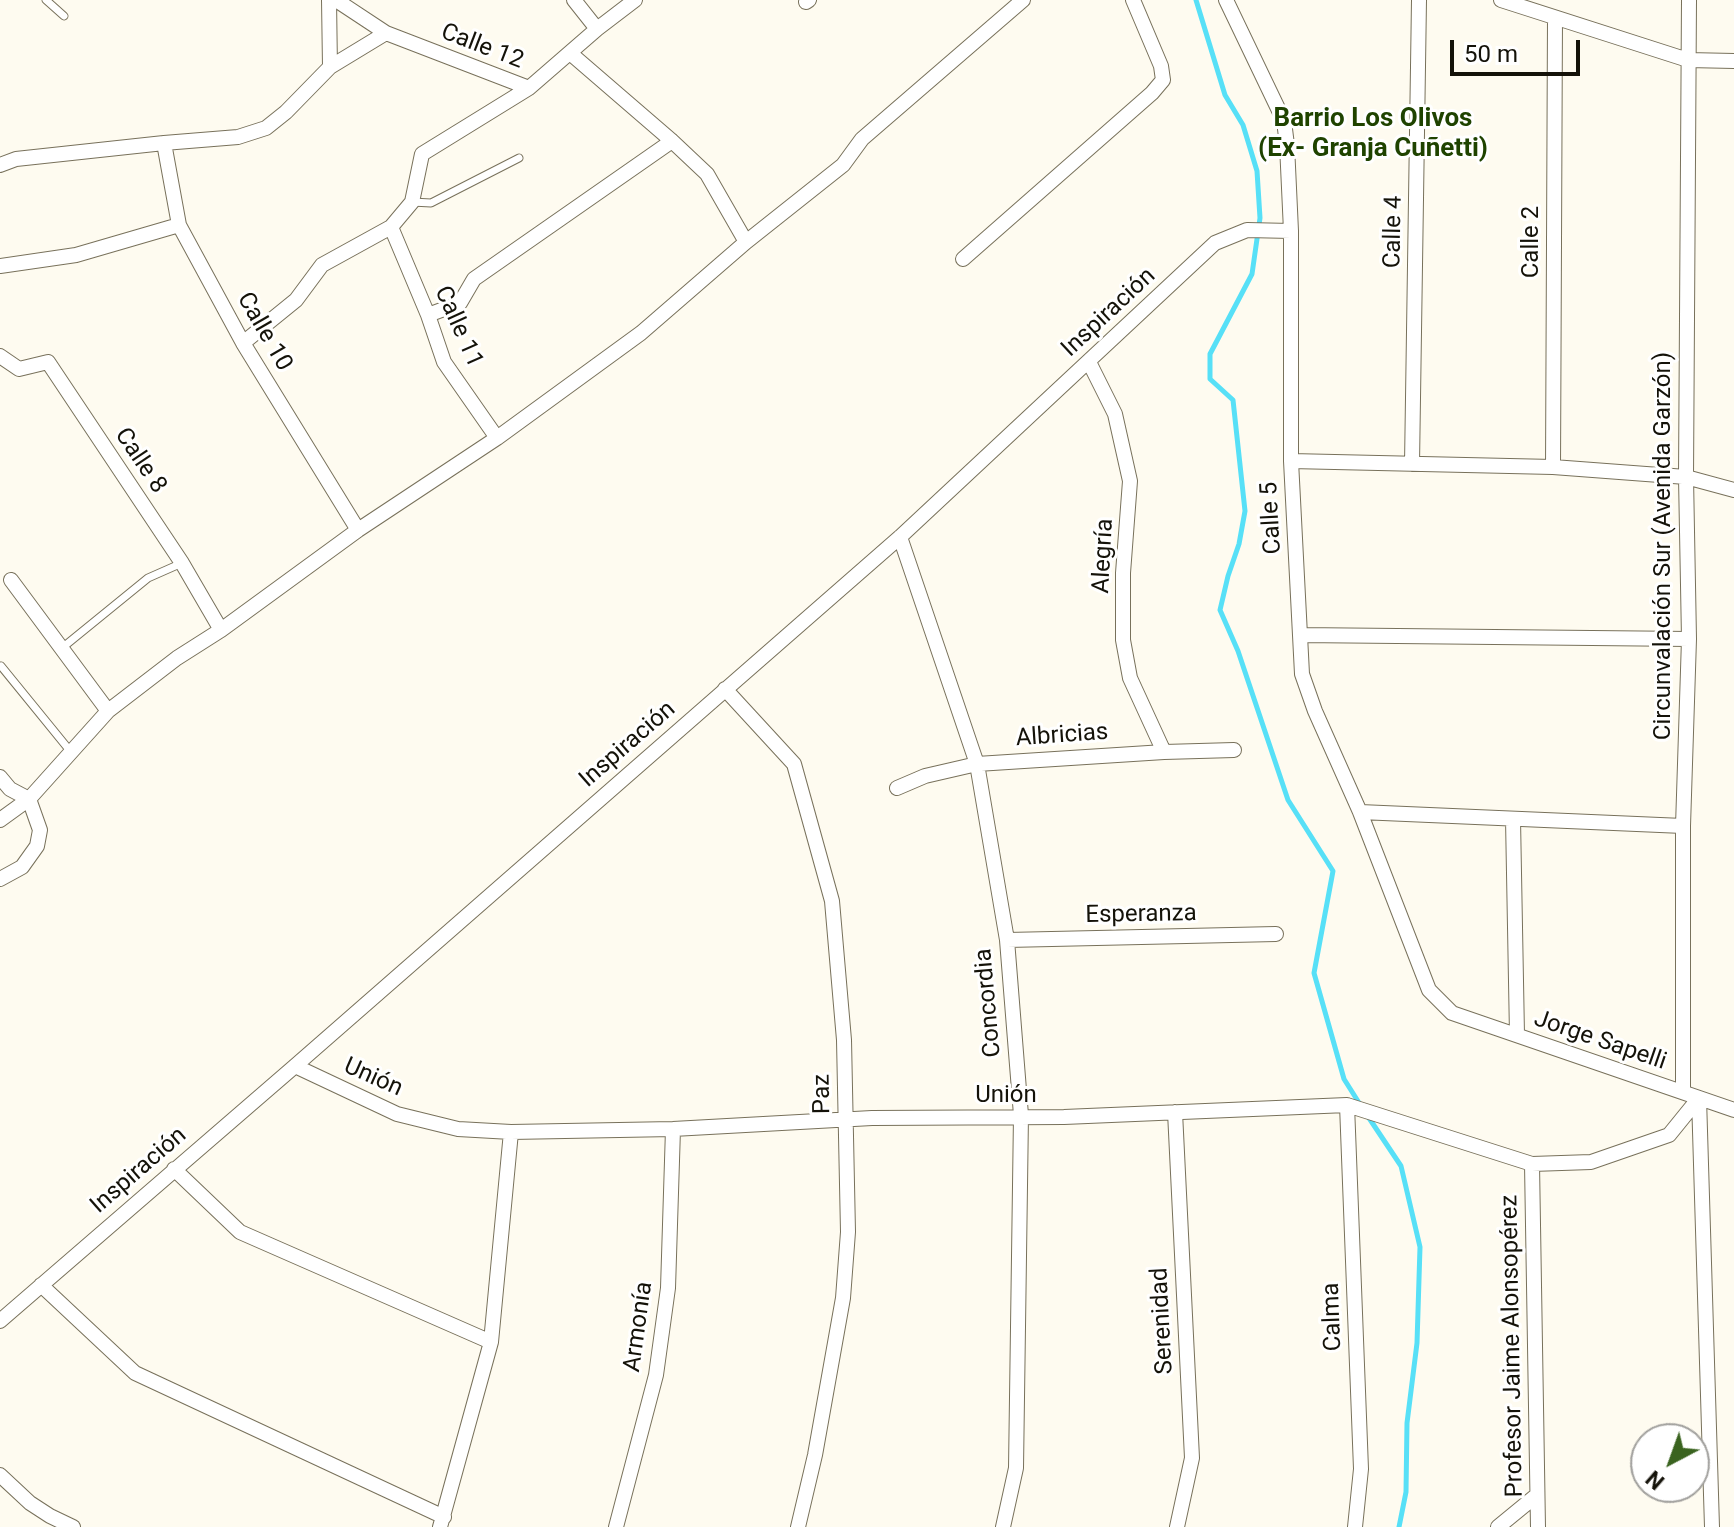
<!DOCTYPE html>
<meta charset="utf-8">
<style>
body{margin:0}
#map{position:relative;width:1734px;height:1527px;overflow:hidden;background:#fefbf0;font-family:Roboto,sans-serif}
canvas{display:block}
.north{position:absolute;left:1630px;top:1423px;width:80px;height:80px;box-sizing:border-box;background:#fff;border:2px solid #a1a09d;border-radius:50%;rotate:221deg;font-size:22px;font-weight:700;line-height:32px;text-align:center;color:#141209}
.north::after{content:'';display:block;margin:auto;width:28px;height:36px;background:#3a631f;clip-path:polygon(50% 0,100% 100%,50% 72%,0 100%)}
.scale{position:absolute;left:1450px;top:40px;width:130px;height:36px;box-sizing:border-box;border:4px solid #141209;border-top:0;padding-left:10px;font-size:24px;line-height:28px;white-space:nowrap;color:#141209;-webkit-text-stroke:6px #fff;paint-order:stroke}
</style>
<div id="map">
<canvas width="1734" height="1527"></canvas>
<div class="north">N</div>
<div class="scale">50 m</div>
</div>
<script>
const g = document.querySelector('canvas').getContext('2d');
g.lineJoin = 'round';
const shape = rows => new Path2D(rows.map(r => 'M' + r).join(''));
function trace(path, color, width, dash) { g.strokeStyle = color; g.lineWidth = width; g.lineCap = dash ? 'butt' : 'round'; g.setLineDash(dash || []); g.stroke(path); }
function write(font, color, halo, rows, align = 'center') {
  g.font = font + ' Roboto,sans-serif'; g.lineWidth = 6; g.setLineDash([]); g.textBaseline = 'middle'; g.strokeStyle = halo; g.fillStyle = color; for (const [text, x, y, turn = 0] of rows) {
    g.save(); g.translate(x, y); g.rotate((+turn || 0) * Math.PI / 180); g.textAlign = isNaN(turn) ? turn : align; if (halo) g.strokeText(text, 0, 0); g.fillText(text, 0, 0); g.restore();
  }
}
trace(shape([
 [1196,0,1225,95,1243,125,1257,171,1260,218,1252,274,1210,354,1210,379,1233,400,1245,511,1239,544,1228,576,1220,610,1238,651,1288,800,1333,871,1314,973,1344,1079,1361,1106],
 [1367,1115,1401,1166,1420,1247,1417,1343,1407,1423,1406,1492,1399,1527]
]), '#57e0f7', 5);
const lane = shape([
 [46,0,64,16],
 [412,202,431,203,519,158],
 [62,648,148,578,182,563],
 [1,666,71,752]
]);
const street = shape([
 [336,0,386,33,529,88],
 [574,0,597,29],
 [1226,0,1284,121,1287,145,1291,231,1291,461,1302,674,1315,711,1360,812,1429,990,1452,1013,1734,1110],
 [1501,0,1688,60,1734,61],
 [806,2,809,0],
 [570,53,672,141,707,174,746,242],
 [330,67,386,33],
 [164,143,179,225,243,343,358,530],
 [0,165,16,159,164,143,238,137,266,128,286,112,330,67,329,0],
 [391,227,428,315,444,362,497,438],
 [963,259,1152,93,1163,80,1161,66,1133,0],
 [0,266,76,255,179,225],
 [428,315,460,303,474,279,672,141],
 [243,343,296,300,322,265,391,227,412,202,422,154,529,88,597,29,635,0],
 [0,356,19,369,48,362,182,563,221,630],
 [1089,362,1115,414,1130,481,1123,573,1123,640,1130,678,1164,752],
 [1291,461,1553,467,1686,477,1734,490],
 [1412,464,1419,0],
 [1553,467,1555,18],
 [900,537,977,764,1007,940,1021,1115,1016,1468,1003,1527],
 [11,580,108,711],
 [1300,635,1689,639],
 [725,689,794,764,832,901,844,1040,848,1232,843,1298,815,1455,798,1527],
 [0,777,10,789,29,799,108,711,177,658,221,630,358,530,497,438,641,333,746,242,843,165,862,139,1023,0],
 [897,788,925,776,977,764,1164,752,1234,750],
 [1360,812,1683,826],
 [1513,819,1517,1035],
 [0,820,29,799,40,830,37,846,22,867,0,879],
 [1007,940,1276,934],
 [295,1066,397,1114,458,1129,511,1132,673,1129,872,1118,1064,1117,1347,1105,1532,1164,1591,1162,1669,1135,1699,1098],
 [1683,1092,1683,826,1689,639,1686,477,1689,0],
 [1699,1098,1712,1527],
 [1347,1105,1361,1469,1355,1527],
 [1175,1112,1192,1458,1177,1527],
 [1532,1164,1538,1527],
 [174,1169,240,1232,491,1342],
 [41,1285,135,1373,444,1517],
 [0,1321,295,1066,900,537,1215,243,1247,230,1291,231],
 [0,1475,30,1503,50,1516,73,1527],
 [440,1527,491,1342,511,1132],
 [616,1527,656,1375,668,1288,673,1129],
 [1498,1527,1537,1495]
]);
trace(lane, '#78715b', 9);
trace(street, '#78715b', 16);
trace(lane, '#fff', 7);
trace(street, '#fff', 14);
write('24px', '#141209', '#fff', [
 ["Calle 12",482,47,21],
 ["Calle 4",1394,232,-89],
 ["Calle 2",1532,242,-90],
 ["Inspiración",1109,313,-43],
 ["Calle 11",458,327,66],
 ["Calle 10",264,332,60],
 ["Calle 8",140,461,56],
 ["Calle 5",1272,518,-93],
 ["Circunvalación Sur (Avenida Garzón)",1664,546,-90],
 ["Alegría",1104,556,-87],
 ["Albricias",1062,736,-4],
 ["Inspiración",628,745,-41],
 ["Esperanza",1141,915,-1],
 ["Concordia",989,1003,-95],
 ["Jorge Sapelli",1600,1041,19],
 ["Unión",373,1078,24],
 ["Paz",823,1094,-91],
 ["Unión",1006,1096],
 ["Inspiración",139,1171,-41],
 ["Calma",1333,1317,-92],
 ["Serenidad",1163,1321,-93],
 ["Armonía",639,1327,-82],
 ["Profesor Jaime Alonsopérez",1513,1346,-91]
]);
write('bold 26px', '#1f4300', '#fff', [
 ["Barrio Los Olivos",1373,119],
 ["(Ex- Granja Cuñetti)",1373,149]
]);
</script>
